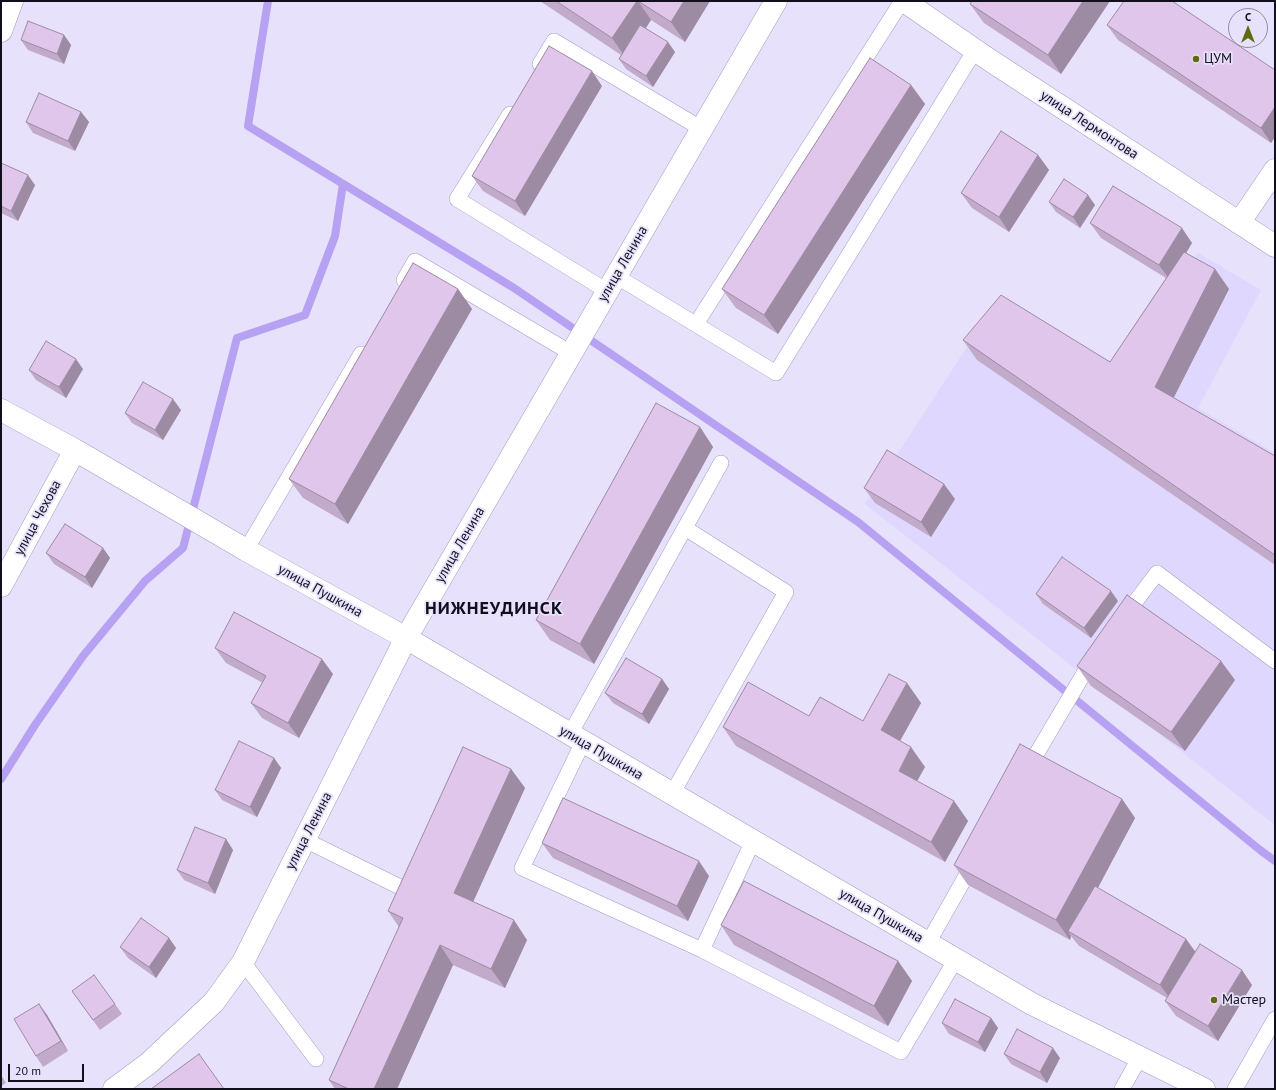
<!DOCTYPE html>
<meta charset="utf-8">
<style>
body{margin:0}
#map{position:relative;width:1276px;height:1090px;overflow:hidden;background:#e7e1fb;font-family:"PT Sans",sans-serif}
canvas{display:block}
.frame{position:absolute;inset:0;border:2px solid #120f1d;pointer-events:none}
.north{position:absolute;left:1228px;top:8px;width:40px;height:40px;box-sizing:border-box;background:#e7e1fb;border:1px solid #928da2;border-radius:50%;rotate:0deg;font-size:11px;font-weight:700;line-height:16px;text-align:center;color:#120f1d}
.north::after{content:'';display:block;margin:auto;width:14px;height:18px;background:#60690d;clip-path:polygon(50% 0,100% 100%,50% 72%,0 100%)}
.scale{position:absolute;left:8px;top:1064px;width:76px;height:18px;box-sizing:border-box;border:2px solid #120f1d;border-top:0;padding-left:5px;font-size:12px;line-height:14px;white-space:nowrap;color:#120f1d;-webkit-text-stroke:3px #e7e1fb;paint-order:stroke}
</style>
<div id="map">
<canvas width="1276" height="1090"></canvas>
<div class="frame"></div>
<div class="north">С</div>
<div class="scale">20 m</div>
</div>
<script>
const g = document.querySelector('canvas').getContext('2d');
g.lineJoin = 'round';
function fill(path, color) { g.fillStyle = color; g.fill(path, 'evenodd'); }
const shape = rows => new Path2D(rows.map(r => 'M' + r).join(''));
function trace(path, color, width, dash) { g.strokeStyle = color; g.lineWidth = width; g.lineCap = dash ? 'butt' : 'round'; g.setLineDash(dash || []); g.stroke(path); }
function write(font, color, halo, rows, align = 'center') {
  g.font = font + ' "PT Sans",sans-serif'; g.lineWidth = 3.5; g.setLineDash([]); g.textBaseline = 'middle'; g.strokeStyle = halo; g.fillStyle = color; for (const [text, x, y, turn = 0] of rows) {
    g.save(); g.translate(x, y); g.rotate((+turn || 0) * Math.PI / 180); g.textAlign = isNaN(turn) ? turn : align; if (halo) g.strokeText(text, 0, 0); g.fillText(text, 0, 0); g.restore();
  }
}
fill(shape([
 [1198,253,1261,290,1198,408,1275,453,1275,825,865,504,1000,296,1125,370]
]), '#e0d7fe');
trace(shape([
 [268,1,248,126,514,288,858,522,1260,850,1275,861],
 [1,779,35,725,83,656,145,581,183,548,237,338,305,315,335,236,343,184]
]), '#b6a1f2', 8);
const service = shape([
 [540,64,554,41,702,129],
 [510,114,457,199,607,291],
 [616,276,776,373,975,50],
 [404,280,415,261,571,353],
 [696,324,902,1],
 [246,550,361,354],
 [1123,618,1157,573,1275,661],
 [570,734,721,463],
 [583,742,522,868,702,950,753,841],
 [1027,770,1093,658],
 [672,794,786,592,685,528],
 [305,840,400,887],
 [928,943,974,862],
 [702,950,901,1052,956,959],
 [243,962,316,1059],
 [1122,1089,1140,1057],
 [1235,1089,1275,1019]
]);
const minor = shape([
 [904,1,988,59,1275,246],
 [1,31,12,1],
 [1239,223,1275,170],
 [1,410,75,450,246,550,406,638,1032,1004,1204,1089],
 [1,586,75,450],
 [114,1089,149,1063,214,1002,243,962,406,638,776,1]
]);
trace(service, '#a49bc2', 16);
trace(minor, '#a49bc2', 23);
trace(service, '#fff', 15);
trace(minor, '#fff', 22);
fill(shape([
 [540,1,710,1,685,42,651,20,646,28,675,52,653,87,626,69,619,59,621,55],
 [1110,1,1061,74,984,23,970,4],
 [1107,25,1275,70,1275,137,1271,143,1118,40],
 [64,35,71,45,64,64,28,50,21,40],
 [911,85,925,104,778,334,736,308,722,289],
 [602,86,525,216,483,191,472,176],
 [81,112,89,122,75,151,33,133,26,122],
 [1038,155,1049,170,1009,232,972,208,961,193],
 [1,163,35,185,18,221,1,213],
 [1049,202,1095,205,1080,228,1056,212],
 [1090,223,1192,243,1186,253,1215,269,1229,289,1173,398,1275,456,1275,565,977,360,963,340,1110,362,1166,278,1101,238],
 [458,289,472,309,348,524,303,498,289,479],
 [83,369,66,398,36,380,29,370],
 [181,410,163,440,132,423,125,413],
 [700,427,713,447,594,664,550,640,536,620],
 [864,488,955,499,931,537,875,503],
 [103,548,110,558,92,588,54,564,46,553],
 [1036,594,1118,601,1091,638,1043,604],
 [215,648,333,674,299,738,262,718,251,703,263,683,226,663],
 [1077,666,1235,680,1185,751,1091,686],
 [662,679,669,689,649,724,613,703,605,693],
 [907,683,921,703,900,741,925,767,917,781,954,801,968,821,945,862,736,746,723,727,809,716,863,721],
 [274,758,281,768,257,817,222,800,215,790],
 [511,769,525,788,473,902,527,940,505,988,453,965,397,1089,335,1089,329,1080,399,927,388,911],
 [1122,799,1135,818,1098,888,1186,939,1195,952,1252,985,1218,1041,1176,1016,1165,1001,1167,998,1079,946,1071,936,1070,940,968,885,954,865],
 [226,839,233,850,215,894,184,880,177,870],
 [542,843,709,876,688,921,553,858],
 [721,925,898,961,912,981,888,1026,734,945],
 [169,938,176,948,156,978,128,958,120,947],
 [72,991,115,1004,122,1014,100,1030],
 [39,1004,47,1015,68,1051,43,1067,36,1056],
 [991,1018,998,1028,985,1052,949,1034,942,1023],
 [1004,1054,1060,1058,1047,1083,1011,1064],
 [1,1075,6,1083,1,1086]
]), '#c1aaca');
fill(shape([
 [637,1,638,1,651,20,626,58,612,38],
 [684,1,710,1,685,42,671,22],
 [1083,1,1110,1,1061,74,1048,55],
 [64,35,71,45,64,64,57,54],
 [668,42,675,52,653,87,646,76],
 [592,71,602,86,525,216,515,201],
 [911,85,925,104,778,334,764,315],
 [1275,107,1275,137,1271,143,1261,128],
 [81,112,89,122,75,151,68,141],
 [1038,155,1049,170,1009,232,999,217],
 [28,175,35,185,18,221,11,211],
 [1088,195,1095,205,1080,228,1073,217],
 [1182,228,1192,243,1170,280,1159,265],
 [1215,269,1229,289,1169,407,1155,387],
 [458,289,472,309,348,524,335,504],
 [76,359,83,369,66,398,59,387],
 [173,399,181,410,163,440,155,430],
 [700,427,713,447,594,664,580,644],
 [944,484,955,499,931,537,921,522],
 [103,548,110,558,92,588,85,577],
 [1111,591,1118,601,1091,638,1084,628],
 [322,659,333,674,299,738,288,723],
 [1221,661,1235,680,1185,751,1171,732],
 [662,679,669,689,649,724,642,714],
 [907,683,921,703,895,750,881,730],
 [911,747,925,767,912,790,899,771],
 [274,758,281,768,257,817,250,807],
 [511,769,525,788,468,913,454,893],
 [1122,799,1135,818,1073,934,1068,931,1071,936,1070,940,1056,920],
 [954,801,968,821,945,862,931,842],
 [226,839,233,850,215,894,208,883],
 [699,861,709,876,688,921,677,906],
 [514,920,527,940,505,988,491,969],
 [169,938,176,948,156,978,149,967],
 [1186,939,1197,954,1171,1000,1160,985],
 [440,945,453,965,397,1089,374,1089],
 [898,961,912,981,888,1026,874,1006],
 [1242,970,1252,985,1218,1041,1208,1026],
 [39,1004,47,1015,68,1051,61,1041],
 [991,1018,998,1028,985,1052,978,1042],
 [1053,1048,1060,1058,1047,1083,1040,1072]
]), '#9d8ba4');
const building = shape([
 [556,1,637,1,612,38,556,1],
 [638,1,684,1,671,22,638,1],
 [972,1,1083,1,1048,55,970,4,972,1],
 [1124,1,1172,1,1275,70,1275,107,1261,128,1107,25,1124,1],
 [28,21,64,35,57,54,21,40,28,21],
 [640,25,668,42,646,76,619,59,640,25],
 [549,46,592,71,515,201,472,176,549,46],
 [870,58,911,85,764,315,722,289,870,58],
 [39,93,81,112,68,141,26,122,39,93],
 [1001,131,1038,155,999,217,961,193,1001,131],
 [1,163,28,175,11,211,1,206,1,163],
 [1064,179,1088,195,1073,217,1049,202,1064,179],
 [1113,186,1182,228,1159,265,1090,223,1113,186],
 [1184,252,1215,269,1155,387,1275,456,1275,555,963,340,1001,295,1110,362,1184,252],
 [413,263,458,289,335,504,289,479,413,263],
 [46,341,76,359,59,387,29,370,46,341],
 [143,382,173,399,155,430,125,413,143,382],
 [656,403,700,427,580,644,536,620,656,403],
 [887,450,944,484,921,522,864,488,887,450],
 [65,524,103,548,85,577,46,553,65,524],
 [1062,557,1111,591,1084,628,1036,594,1062,557],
 [1127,595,1221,661,1171,732,1077,666,1127,595],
 [234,612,322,659,288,723,251,703,266,676,215,648,234,612],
 [626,658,662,679,642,714,605,693,626,658],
 [889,674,907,683,881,730,911,747,899,771,954,801,931,842,723,727,748,682,809,716,820,697,863,721,889,674],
 [239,741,274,758,250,807,215,790,239,741],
 [1020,744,1122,799,1056,920,954,865,1020,744],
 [463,747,511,769,454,893,514,920,491,969,440,945,374,1089,349,1089,329,1080,403,918,388,911,463,747],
 [563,798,699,861,677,906,542,843,563,798],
 [195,827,226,839,208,883,177,870,195,827],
 [744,881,898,961,874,1006,721,925,744,881],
 [1095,886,1186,939,1160,985,1068,931,1095,886],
 [141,918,169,938,149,967,120,947,141,918],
 [1200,944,1242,970,1208,1026,1165,1001,1200,944],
 [94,975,115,1004,93,1020,72,991,94,975],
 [955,999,991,1018,978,1042,942,1023,955,999],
 [39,1004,61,1041,36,1056,14,1019,39,1004],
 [1017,1029,1053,1048,1040,1072,1004,1054,1017,1029],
 [199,1054,224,1089,151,1089,199,1054]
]);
fill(building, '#e0c6eb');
trace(building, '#9d8ba4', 1);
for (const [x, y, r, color] of [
 [1196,59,4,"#60690d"],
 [1214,1000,4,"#60690d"]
]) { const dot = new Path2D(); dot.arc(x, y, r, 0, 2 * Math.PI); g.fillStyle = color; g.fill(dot); trace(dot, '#e7e1fb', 1.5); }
write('14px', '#120f1d', '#e7e1fb', [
 ["ЦУМ",1204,59],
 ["Мастер",1222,1000]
], 'left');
write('14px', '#120f1d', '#e7e1fb', [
 ["улица Лермонтова",1089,125,33],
 ["улица Ленина",623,264,-60],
 ["улица Чехова",38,518,-62],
 ["улица Ленина",460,545,-60],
 ["улица Пушкина",320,591,29],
 ["улица Пушкина",601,753,30],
 ["улица Ленина",309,831,-63],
 ["улица Пушкина",881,916,30]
]);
g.letterSpacing = '1px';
write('bold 18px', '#120f1d', '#e7e1fb', [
 ["НИЖНЕУДИНСК",494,609]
]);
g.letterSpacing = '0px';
</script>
